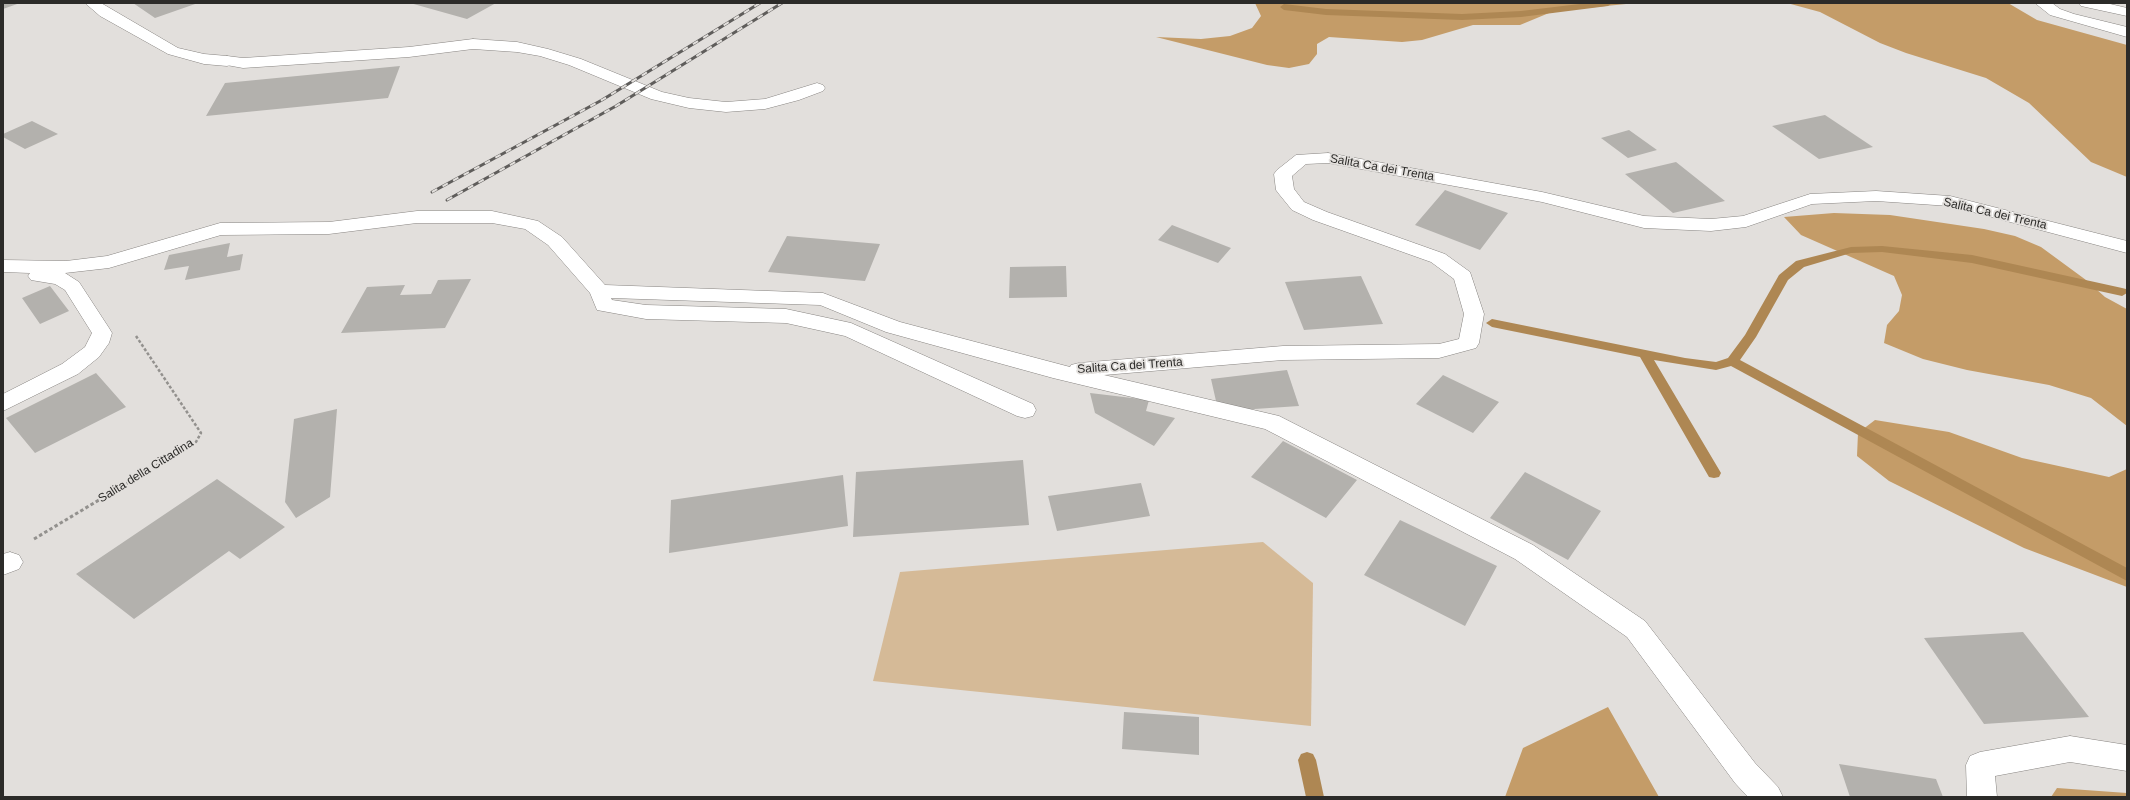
<!DOCTYPE html>
<style>
body{margin:0}
#map{position:relative;width:2130px;height:800px;overflow:hidden;background:#e2dfdc;font-family:Helvetica,sans-serif}
canvas{display:block}
.frame{position:absolute;inset:0;border:4px solid #2c2b29;pointer-events:none}
</style>
<div id="map">
<canvas width="2130" height="800"></canvas>
<div class="frame"></div>
</div>
<script>
const g = document.querySelector('canvas').getContext('2d');
g.lineJoin = 'round';
function fill(path, color) { g.fillStyle = color; g.fill(path, 'evenodd'); }
const shape = rows => new Path2D(rows.map(r => 'M' + r).join(''));
function trace(path, color, width, dash) { g.strokeStyle = color; g.lineWidth = width; g.lineCap = dash ? 'butt' : 'round'; g.setLineDash(dash || []); g.stroke(path); }
function write(font, color, halo, rows, align = 'center') {
  g.font = font + ' Helvetica,sans-serif'; g.lineWidth = 3.5; g.setLineDash([]); g.textBaseline = 'middle'; g.strokeStyle = halo; g.fillStyle = color; for (const [text, x, y, turn = 0] of rows) {
    g.save(); g.translate(x, y); g.rotate((+turn || 0) * Math.PI / 180); g.textAlign = isNaN(turn) ? turn : align; if (halo) g.strokeText(text, 0, 0); g.fillText(text, 0, 0); g.restore();
  }
}
fill(shape([
 [1263,542,1313,583,1311,726,873,681,900,572]
]), '#d5ba97');
fill(shape([
 [1255,3,1636,3,1566,10,1549,13,1520,25,1473,25,1422,40,1402,42,1329,37,1317,44,1317,54,1309,64,1289,68,1267,65,1156,37,1201,39,1230,36,1252,28,1261,16],
 [1787,3,2008,3,2037,20,2127,45,2127,177,2091,162,2029,103,1986,78,1906,53,1880,43,1820,12],
 [1834,213,1890,215,1984,229,2015,236,2041,247,2086,280,2105,297,2127,309,2127,426,2091,398,2049,385,1967,370,1923,359,1884,343,1887,325,1899,311,1902,295,1894,276,1801,235,1784,217],
 [1875,420,1949,432,2022,458,2109,477,2127,469,2127,587,2024,548,1889,481,1857,456,1858,433],
 [1608,707,1659,797,1505,797,1523,748],
 [2057,788,2127,793,2127,797,2051,797]
]), '#c49c68');
fill(shape([
 [1588,3,1612,3,1608,6,1521,17,1462,20,1326,15,1284,10,1280,7,1284,4,1326,9,1462,14,1521,11,1588,3],
 [1882,246,1972,255,2122,288,2126,289,2127,293,2122,296,1972,263,1882,252,1851,253,1804,267,1788,280,1756,337,1740,360,2127,568,2127,581,1731,366,1716,370,1654,360,1721,473,1719,477,1714,478,1709,477,1640,357,1492,327,1486,323,1492,319,1685,358,1716,362,1728,358,1745,335,1779,275,1796,261,1851,247,1882,246],
 [1307,752,1313,754,1316,760,1324,797,1306,797,1298,760,1301,754,1307,752]
]), '#ae8753');
fill(shape([
 [3,3,20,3,3,9],
 [133,3,198,3,155,18],
 [410,3,496,3,467,19],
 [400,66,388,98,206,116,225,83],
 [1825,115,1873,147,1819,159,1772,126],
 [32,121,58,134,25,149,3,137,3,134],
 [1629,130,1657,150,1628,158,1601,138],
 [1676,162,1725,201,1673,213,1625,174],
 [1445,190,1508,213,1480,250,1415,225],
 [1172,225,1231,248,1218,263,1158,240],
 [787,236,880,244,865,281,768,272],
 [230,243,227,257,243,254,240,270,185,280,189,266,164,270,169,255],
 [1066,266,1067,297,1009,298,1010,267],
 [1361,276,1383,324,1304,330,1285,282],
 [471,279,445,328,341,333,367,287,405,285,400,295,431,294,438,280],
 [50,286,69,311,40,324,22,298],
 [1287,370,1299,406,1240,410,1216,401,1211,379],
 [96,373,126,407,35,453,6,418],
 [1443,375,1499,402,1473,433,1416,404],
 [1090,393,1149,400,1146,411,1175,418,1154,446,1095,413],
 [337,409,330,497,296,518,285,502,294,419],
 [1283,441,1357,480,1326,518,1251,477],
 [1023,460,1029,525,853,537,856,472],
 [1525,472,1601,511,1568,560,1490,518],
 [843,475,848,526,669,553,671,500],
 [217,479,285,527,240,559,229,551,134,619,76,574],
 [1141,483,1150,516,1057,531,1048,496],
 [1400,520,1497,566,1465,626,1364,575],
 [2023,632,2089,717,1984,724,1924,638],
 [1124,712,1199,717,1199,755,1122,749],
 [1839,764,1936,779,1943,797,1850,797]
]), '#b3b1ad');
const lane = shape([
 [473,39,517,42,548,49,581,59,662,92,689,98,726,102,765,99,817,83,823,85,825,88,823,91,799,100,765,109,726,112,689,108,651,99,569,65,540,56,517,52,473,49,409,57,243,68,221,64,219,61,221,58,227,56,243,58,409,47,473,39]
]);
const street = shape([
 [85,3,101,3,178,48,204,54,227,56,233,58,235,61,233,64,227,66,204,64,168,54,100,16,85,3],
 [2035,3,2052,3,2060,9,2074,14,2127,27,2127,37,2050,15,2035,3],
 [2079,3,2106,3,2127,8,2127,16,2081,6,2079,3],
 [1328,153,1542,192,1644,216,1711,219,1743,216,1810,194,1876,191,1950,196,2127,241,2127,253,1950,206,1876,201,1812,204,1746,227,1711,231,1644,228,1542,202,1328,163,1306,164,1292,176,1294,189,1304,202,1327,212,1445,254,1470,272,1484,314,1479,343,1476,348,1439,358,1283,360,1104,375,1279,416,1533,545,1645,621,1755,763,1778,787,1783,797,1748,797,1735,783,1627,637,1515,559,1265,429,1053,378,886,332,820,305,611,298,612,300,646,305,786,309,851,323,1033,404,1036,410,1033,416,1025,418,1017,416,845,336,786,323,646,319,597,310,590,293,548,245,525,229,492,223,417,223,329,234,221,235,109,268,65,273,79,282,109,328,112,333,109,343,99,357,78,374,3,411,3,394,62,364,85,347,92,333,65,290,55,284,31,280,28,276,30,273,3,272,3,260,66,261,107,256,220,223,329,222,417,211,492,211,538,221,562,237,605,285,823,293,900,322,1070,367,1071,365,1079,363,1283,346,1439,344,1459,339,1464,314,1454,279,1431,262,1313,220,1292,210,1279,194,1276,190,1274,174,1277,170,1296,155,1328,153],
 [10,552,19,555,23,562,19,569,3,575,3,554,10,552],
 [2070,736,2127,745,2127,771,2070,762,1995,776,1997,797,1967,797,1966,765,1970,756,1980,752,2070,736]
]);
trace(lane, '#878481', 1);
trace(street, '#878481', 1);
trace(shape([
 [136,336,201,433,196,442,152,468]
]), '#93918e', 2.5, [3, 2]);
trace(shape([
 [34,539,154,467]
]), '#93918e', 3, [3.5, 2.5]);
fill(lane, '#fff');
fill(street, '#fff');
const rail = shape([
 [432,192,602,100,760,3],
 [447,200,616,106,782,3]
]);
trace(rail, '#5f5d5b', 3);
trace(rail, '#e2dfdc', 2, [6]);
write('12px', '#2c2b29', '#e2dfdc', [
 ["Salita Ca dei Trenta",1382,168,10],
 ["Salita Ca dei Trenta",1995,214,13],
 ["Salita Ca dei Trenta",1130,366,-4],
 ["Salita della Cittadina",146,471,-32]
]);
</script>
